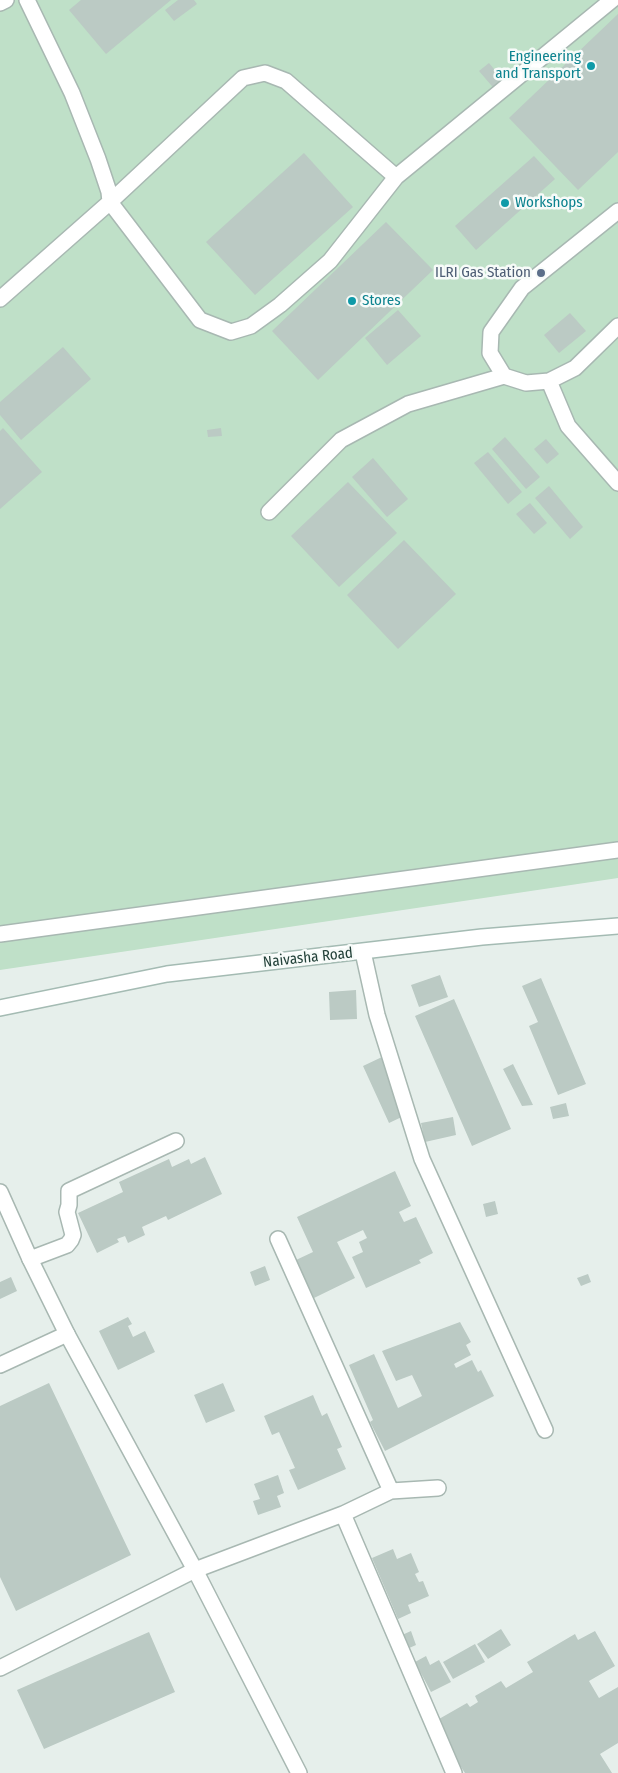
<!DOCTYPE html>
<style>
body{margin:0}
canvas{display:block;background:#e6efeb}
</style>
<canvas width="618" height="1773"></canvas>
<script>
const g = document.querySelector('canvas').getContext('2d');
g.lineJoin = 'round';
function fill(path, color) { g.fillStyle = color; g.fill(path, 'evenodd'); }
const shape = rows => new Path2D(rows.map(r => 'M' + r).join(''));
function trace(path, color, width, dash) { g.strokeStyle = color; g.lineWidth = width; g.lineCap = dash ? 'butt' : 'round'; g.setLineDash(dash || []); g.stroke(path); }
function write(font, color, halo, rows, align = 'center') {
  g.font = font + ' "Fira Sans Condensed",sans-serif'; g.lineWidth = 5; g.setLineDash([]); g.textBaseline = 'middle'; g.strokeStyle = halo; g.fillStyle = color; for (const [text, x, y, turn = 0] of rows) {
    g.save(); g.translate(x, y); g.rotate((+turn || 0) * Math.PI / 180); g.textAlign = isNaN(turn) ? turn : align; if (halo) g.strokeText(text, 0, 0); g.fillText(text, 0, 0); g.restore();
  }
}
fill(shape([
 [0,0,618,0,618,878,0,970]
]), '#bfe0c8');
fill(shape([
 [81,0,171,0,106,54,69,10],
 [178,0,194,0,197,4,174,21,165,10],
 [618,14,618,152,578,190,509,118],
 [489,63,507,85,497,92,479,71],
 [304,153,353,207,255,295,206,242],
 [534,156,555,179,476,250,455,226],
 [386,222,433,270,318,380,272,331],
 [398,310,421,336,387,365,365,338],
 [570,313,586,331,559,353,544,335],
 [63,347,91,379,21,440,0,415,0,402],
 [3,428,42,472,0,509,0,431],
 [221,428,222,436,208,437,207,430],
 [505,437,540,477,526,489,492,449],
 [546,439,559,454,547,464,534,449],
 [488,452,522,492,508,504,474,463],
 [373,458,408,499,387,517,352,477],
 [348,482,397,533,339,587,291,536],
 [549,486,583,527,570,539,535,498],
 [530,503,547,523,534,534,516,514],
 [404,540,456,594,398,649,347,595],
 [440,975,448,997,419,1007,411,985],
 [541,978,586,1084,558,1095,529,1026,538,1022,522,986],
 [356,990,357,1019,330,1020,329,992],
 [454,999,511,1129,472,1146,415,1016],
 [382,1057,408,1114,389,1123,363,1066],
 [513,1064,533,1105,522,1106,503,1069],
 [566,1103,569,1116,553,1119,550,1107],
 [453,1117,456,1135,425,1142,421,1123],
 [205,1157,222,1194,168,1220,166,1216,142,1227,145,1235,128,1243,125,1236,117,1239,119,1242,97,1253,78,1213,123,1192,119,1182,169,1159,172,1167,189,1159,191,1164],
 [395,1171,411,1206,399,1212,404,1222,416,1217,433,1253,419,1260,421,1263,366,1288,352,1257,363,1252,359,1242,367,1238,363,1230,337,1242,355,1278,314,1298,296,1260,313,1252,297,1217],
 [495,1201,498,1214,486,1217,483,1204],
 [265,1266,270,1280,255,1286,250,1272],
 [588,1274,591,1282,581,1286,577,1278],
 [11,1277,17,1291,0,1299,0,1282],
 [128,1317,132,1324,128,1326,133,1337,145,1331,155,1352,118,1370,99,1331],
 [460,1322,471,1342,466,1345,471,1355,454,1364,456,1368,472,1360,478,1372,481,1370,494,1396,385,1451,370,1422,373,1420,349,1365,374,1354,398,1408,422,1396,412,1375,396,1381,382,1351],
 [49,1383,131,1555,16,1611,0,1577,0,1406],
 [223,1383,235,1411,206,1423,194,1395],
 [313,1395,322,1416,327,1413,342,1447,337,1449,346,1469,298,1490,289,1470,295,1468,279,1432,272,1435,264,1416],
 [278,1475,284,1493,277,1496,281,1507,258,1515,253,1501,260,1499,254,1484],
 [393,1549,397,1559,411,1553,419,1572,415,1574,419,1582,423,1581,429,1596,408,1605,411,1613,398,1619,372,1558],
 [501,1629,511,1645,488,1659,477,1644],
 [411,1631,416,1645,407,1649,402,1635],
 [595,1631,615,1666,589,1681,599,1698,618,1687,618,1743,600,1754,612,1773,465,1773,432,1723,467,1703,470,1707,478,1702,475,1696,501,1681,506,1688,533,1672,527,1662,575,1634,578,1640],
 [149,1632,175,1692,44,1749,17,1690],
 [475,1644,485,1662,453,1679,443,1662],
 [426,1656,430,1665,439,1660,451,1682,431,1692,415,1662]
]), '#bbcac4');
const service = shape([
 [27,0,72,93,98,159,109,192,110,202,200,320,231,332,251,326,280,305,330,261,396,177,612,0],
 [0,3,6,0],
 [0,299,110,202,243,78,265,73,286,81,396,177],
 [618,326,575,368,549,381,568,426,618,483],
 [549,381,526,383,504,376,490,353,491,332,522,288,618,211],
 [269,512,341,440,408,404,504,376],
 [0,934,618,850],
 [363,952,377,1015,422,1159,545,1430],
 [278,1239,391,1491],
 [30,1259,67,1245,71,1240,73,1235,67,1212,69,1205,69,1191,176,1141],
 [0,1365,67,1334],
 [343,1514,454,1773],
 [0,1668,195,1570,343,1514,391,1491,438,1488]
]);
const minor = shape([
 [0,1192,30,1259,67,1334,195,1570,299,1773]
]);
const secondary = shape([
 [0,1008,167,974,482,937,618,926]
]);
trace(service, '#a8b8b2', 18);
trace(minor, '#a8b8b2', 18);
trace(secondary, '#a4bbb3', 18);
trace(service, '#fff', 15);
trace(minor, '#fff', 15);
trace(secondary, '#fff', 15);
for (const [x, y, r, color] of [
 [591,66,5,"#0f9aa8"],
 [505,203,5,"#0f9aa8"],
 [541,273,5,"#5c6f8a"],
 [352,301,5,"#0f9aa8"]
]) { const dot = new Path2D(); dot.arc(x, y, r, 0, 2 * Math.PI); g.fillStyle = color; g.fill(dot); trace(dot, '#f7fbf9', 2); }
write('15px', '#0d838f', '#f7fbf9', [
 ["Engineering",581,57,"right"],
 ["and Transport",581,74,"right"],
 ["Workshops",515,203],
 ["Stores",362,301]
], 'left');
write('15px', '#4e5e75', '#f7fbf9', [
 ["ILRI Gas Station",531,273]
], 'right');
write('15px', '#24423a', '#f7fbf9', [
 ["Naivasha Road",308,958,-6]
]);
</script>
